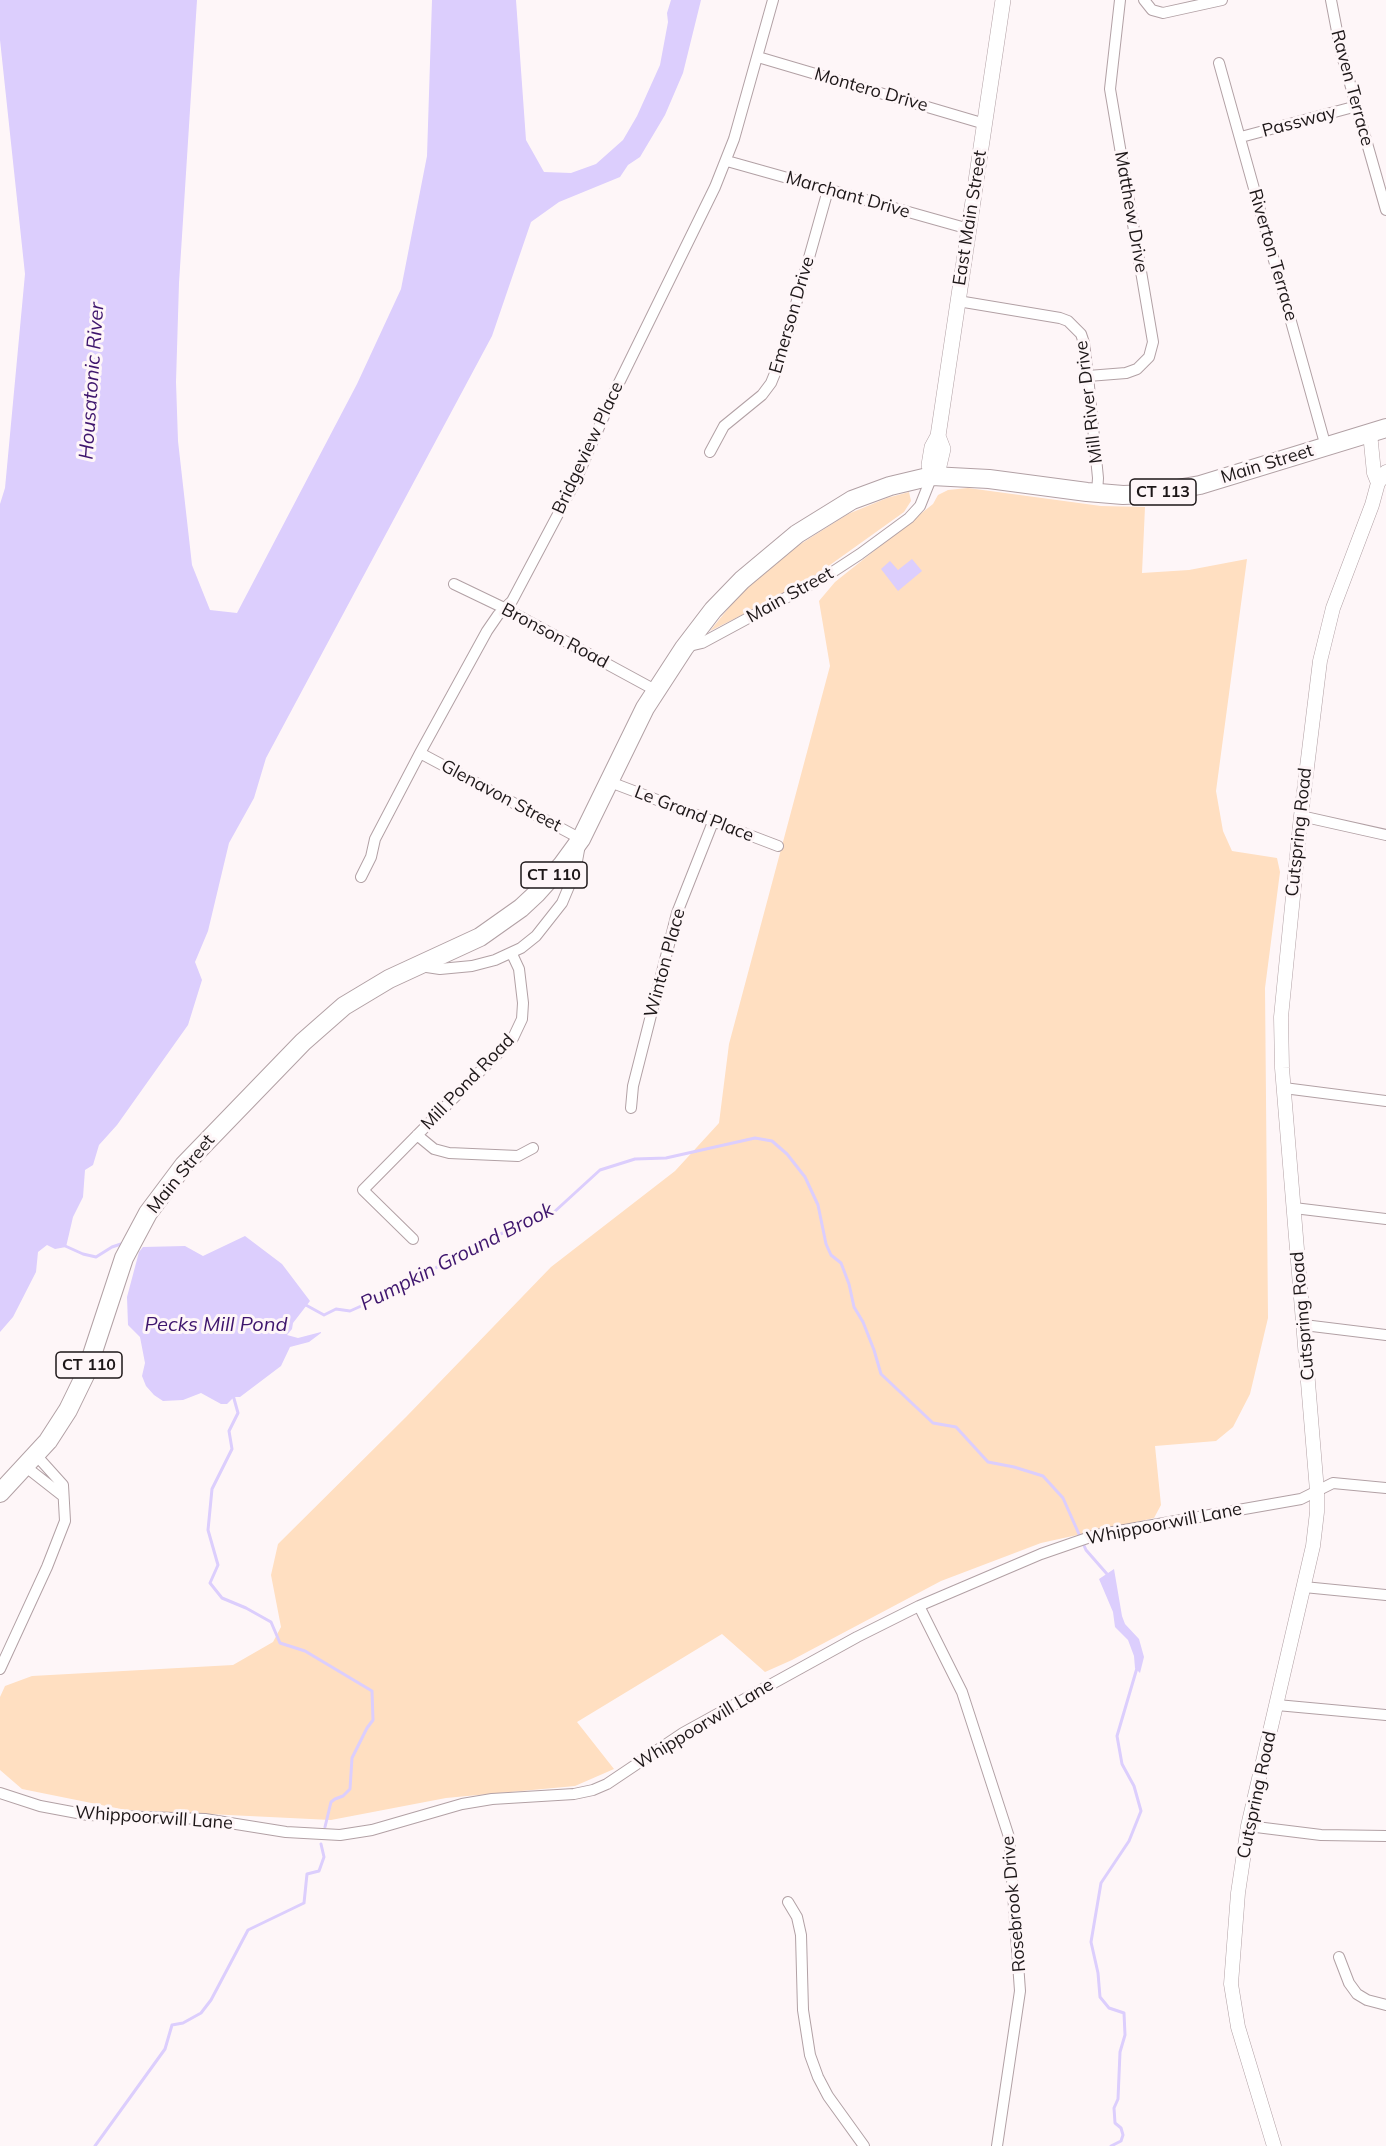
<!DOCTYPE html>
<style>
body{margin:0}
canvas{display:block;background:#fef6f8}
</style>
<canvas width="1386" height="2146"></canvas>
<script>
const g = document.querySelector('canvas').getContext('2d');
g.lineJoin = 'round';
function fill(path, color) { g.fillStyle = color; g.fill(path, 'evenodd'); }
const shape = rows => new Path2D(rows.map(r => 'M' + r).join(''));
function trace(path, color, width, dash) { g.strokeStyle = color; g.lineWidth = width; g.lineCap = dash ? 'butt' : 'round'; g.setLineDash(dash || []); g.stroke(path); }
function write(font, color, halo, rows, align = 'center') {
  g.font = font + ' Mulish,sans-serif'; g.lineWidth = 6; g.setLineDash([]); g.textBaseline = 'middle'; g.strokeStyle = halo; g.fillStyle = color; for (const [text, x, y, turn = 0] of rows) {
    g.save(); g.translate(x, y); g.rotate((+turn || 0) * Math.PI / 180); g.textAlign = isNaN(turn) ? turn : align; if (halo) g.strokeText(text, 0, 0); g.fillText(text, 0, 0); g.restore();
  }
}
fill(shape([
 [968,488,1101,506,1145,507,1142,573,1189,570,1247,559,1216,791,1223,831,1232,851,1277,858,1280,872,1265,988,1268,1318,1250,1394,1233,1427,1216,1441,1155,1446,1161,1505,1154,1518,1041,1543,941,1581,792,1660,765,1672,722,1634,577,1722,614,1769,575,1786,446,1798,331,1820,126,1810,22,1789,0,1770,0,1697,5,1686,32,1676,233,1665,273,1642,281,1627,271,1575,278,1544,406,1417,551,1267,675,1171,719,1123,729,1044,830,666,819,601,835,582,933,504,938,495,948,490],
 [909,492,911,501,904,512,802,585,710,631,743,590,788,552,848,514,887,498]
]), '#ffdfc1');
fill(shape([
 [0,0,197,0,179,283,176,382,178,441,192,565,210,610,237,613,357,384,401,289,427,156,432,0,516,0,526,140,544,172,571,173,596,164,623,140,637,116,660,65,668,22,667,13,671,0,701,0,683,73,665,115,640,157,628,165,620,177,559,202,531,222,492,336,266,758,254,798,229,843,208,931,195,962,202,980,188,1025,117,1125,99,1145,93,1165,85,1170,83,1197,73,1217,66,1247,55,1249,47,1245,38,1252,36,1272,13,1317,0,1332,0,504,5,488,25,274,0,40],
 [912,559,922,571,898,591,881,569,890,561,898,570],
 [245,1236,282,1264,310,1301,293,1323,292,1329,287,1335,298,1338,321,1332,321,1333,309,1342,290,1347,281,1366,240,1397,234,1397,227,1404,221,1404,201,1393,183,1400,163,1401,154,1395,146,1386,142,1376,145,1363,140,1337,128,1325,127,1297,139,1252,143,1247,185,1246,203,1256],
 [1114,1569,1122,1616,1125,1624,1139,1639,1144,1657,1140,1673,1135,1668,1134,1656,1128,1640,1115,1627,1113,1612,1099,1579]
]), '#dccefd');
trace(shape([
 [63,1245,83,1254,96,1257,112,1247,121,1244,125,1245],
 [304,1304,324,1315,336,1309,350,1311,395,1291,434,1269,470,1246,553,1213,600,1170,635,1159,666,1158,755,1138,772,1141,787,1154,805,1177,818,1205,826,1244,831,1255,841,1263,849,1284,854,1307,863,1322,874,1350,881,1374,933,1423,956,1427,988,1462,1014,1467,1043,1476,1063,1498,1086,1550,1107,1574,1107,1578],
 [233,1395,238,1413,229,1431,232,1449,212,1489,208,1530,218,1565,210,1583,222,1598,246,1608,271,1622,280,1643,305,1651,372,1691,373,1720,367,1728,352,1758,350,1789,343,1796,335,1799,331,1802,325,1827],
 [95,2146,165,2049,172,2025,183,2023,201,2013,211,2000,248,1930,304,1903,307,1874,319,1871,324,1857,321,1844],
 [1111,2146,1121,2141,1123,2135,1121,2128,1115,2123,1114,2108,1118,2099,1120,2052,1125,2035,1124,2013,1109,2008,1100,1997,1098,1973,1091,1942,1101,1883,1129,1841,1141,1811,1134,1786,1122,1764,1117,1736,1137,1668]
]), '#dccefd', 3);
const minor = shape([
 [1144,0,1152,10,1163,13,1222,0],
 [1331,0,1341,52,1386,210],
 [758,57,985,124],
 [1219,63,1326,447],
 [1241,137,1357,106],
 [727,161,969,229],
 [958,301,1060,318,1068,321,1081,334,1084,343,1088,376,1098,478,1097,493],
 [1088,376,1126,373,1137,369,1149,357,1153,342,1110,89,1120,0],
 [710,452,724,426,762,395,771,383,780,361,828,190],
 [454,584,504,608,655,690],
 [685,647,702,643,828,575,860,554,909,518,920,506,932,476],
 [610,782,778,846],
 [1301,816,1386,835],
 [361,877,371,857,375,839,420,753,487,631,498,615,512,601,574,484,614,393,715,187,734,139,773,0],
 [420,966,440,969,472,966,495,960,521,948,536,936,562,903,575,872,581,839,420,753],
 [1284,1088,1386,1101],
 [631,1108,633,1086,677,913,713,822],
 [417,1135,434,1149,449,1153,518,1156,533,1148],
 [1294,1208,1386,1219],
 [413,1239,363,1190,513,1038,522,1019,523,1003,519,969,512,954],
 [1304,1325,1386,1335],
 [26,1467,63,1496],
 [1304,1587,1386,1595],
 [919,1606,962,1692,1009,1837,1020,1991,997,2146],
 [0,1669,47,1567,65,1521,63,1485,36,1455],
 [1277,1705,1386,1715],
 [0,1793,40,1806,88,1815,205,1819,286,1832,340,1835,372,1830,462,1804,492,1799,574,1794,593,1790,607,1784,683,1733,857,1637,919,1606,1041,1554,1096,1535,1301,1499,1333,1483,1386,1488],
 [1248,1826,1321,1835,1386,1836],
 [788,1902,797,1917,801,1935,803,2010,810,2055,818,2077,828,2096,864,2146],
 [1339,1957,1349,1983,1357,1994,1367,2000,1386,2005]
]);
const tertiary = shape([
 [1370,433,1374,473,1378,483],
 [1274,2146,1238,2027,1231,1984,1238,1893,1248,1826,1313,1546,1317,1512,1317,1491,1282,1068,1281,1017,1301,816,1320,661,1333,608,1372,505,1378,483,1386,472]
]);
const secondary = shape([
 [938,436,943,449,939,466,932,476,929,465,932,447,938,436,1003,0]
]);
const primary = shape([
 [0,1493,48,1441,68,1410,86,1373,124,1258,148,1213,184,1165,303,1042,344,1006,389,979,480,937,521,908,536,894,562,865,581,839,645,708,684,648,713,610,742,580,797,534,852,500,890,486,932,476,989,479,1087,492,1123,495,1148,494,1200,485,1386,428]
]);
trace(minor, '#b2a1a5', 12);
trace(tertiary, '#b2a1a5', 15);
trace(secondary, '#b2a1a5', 16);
trace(primary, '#b2a1a5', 20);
trace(minor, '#fff', 10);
trace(tertiary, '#fff', 14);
trace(secondary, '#fff', 15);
trace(primary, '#fff', 18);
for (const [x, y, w] of [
 [1163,492,66],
 [554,875,66],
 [89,1365,66]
]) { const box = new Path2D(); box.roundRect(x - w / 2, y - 13, w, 26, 4.5); g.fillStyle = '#fef6f8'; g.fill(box); trace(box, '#1d1718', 1.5); }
write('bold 16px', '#1d1718', null, [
 ["CT 113",1163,492],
 ["CT 110",554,875],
 ["CT 110",89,1365]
]);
write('18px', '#1d1718', '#fef6f8', [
 ["Raven Terrace",1352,88,75],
 ["Montero Drive",871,90,16],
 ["Passway",1299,122,-15],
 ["Marchant Drive",848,195,16],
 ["Matthew Drive",1131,212,80],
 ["East Main Street",970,218,-81],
 ["Riverton Terrace",1273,255,74],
 ["Emerson Drive",792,315,-74],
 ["Mill River Drive",1089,402,-97],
 ["Bridgeview Place",588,448,-65],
 ["Main Street",1267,464,-17],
 ["Main Street",790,595,-29],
 ["Bronson Road",555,636,28],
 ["Glenavon Street",501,796,28],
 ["Le Grand Place",694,814,21],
 ["Cutspring Road",1299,832,-84],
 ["Winton Place",665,963,-75],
 ["Mill Pond Road",468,1082,-46],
 ["Main Street",181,1174,-51],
 ["Cutspring Road",1303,1316,-95],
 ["Whippoorwill Lane",1164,1524,-11],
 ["Whippoorwill Lane",704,1724,-31],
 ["Cutspring Road",1257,1795,-78],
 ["Whippoorwill Lane",154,1818,4],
 ["Rosebrook Drive",1014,1904,-95]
]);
write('italic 20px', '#3e156d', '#fef6f8', [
 ["Housatonic River",92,381,-86],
 ["Pumpkin Ground Brook",457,1257,-27],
 ["Pecks Mill Pond",216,1325]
]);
</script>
